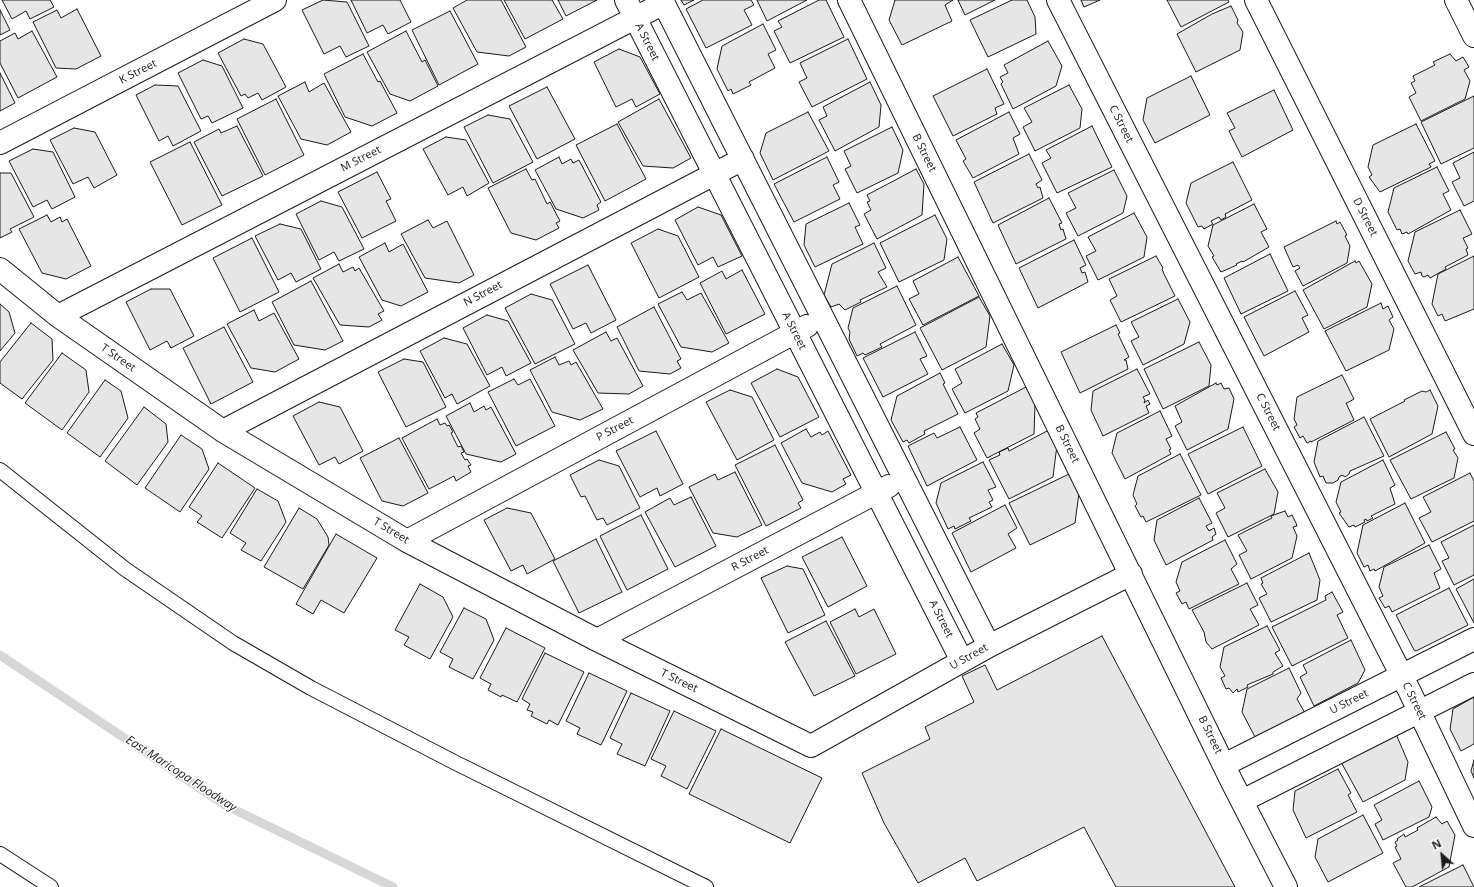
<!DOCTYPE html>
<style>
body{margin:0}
#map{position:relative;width:1474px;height:887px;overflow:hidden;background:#fff;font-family:"Open Sans",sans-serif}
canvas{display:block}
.north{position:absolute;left:1422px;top:835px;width:40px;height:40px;-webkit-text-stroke:3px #fff;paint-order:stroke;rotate:333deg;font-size:11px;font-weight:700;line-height:16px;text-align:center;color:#1a1a1a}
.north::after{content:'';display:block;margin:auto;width:14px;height:18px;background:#1a1a1a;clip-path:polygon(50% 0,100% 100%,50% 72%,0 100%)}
</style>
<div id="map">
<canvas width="1474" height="887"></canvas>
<div class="north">N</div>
</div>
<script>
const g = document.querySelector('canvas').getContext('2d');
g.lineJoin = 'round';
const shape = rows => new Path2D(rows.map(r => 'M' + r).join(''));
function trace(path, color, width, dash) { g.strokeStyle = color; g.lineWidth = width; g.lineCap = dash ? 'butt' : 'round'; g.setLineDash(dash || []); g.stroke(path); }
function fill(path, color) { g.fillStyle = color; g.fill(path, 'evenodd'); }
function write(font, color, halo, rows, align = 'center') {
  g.font = font + ' "Open Sans",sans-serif'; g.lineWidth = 3; g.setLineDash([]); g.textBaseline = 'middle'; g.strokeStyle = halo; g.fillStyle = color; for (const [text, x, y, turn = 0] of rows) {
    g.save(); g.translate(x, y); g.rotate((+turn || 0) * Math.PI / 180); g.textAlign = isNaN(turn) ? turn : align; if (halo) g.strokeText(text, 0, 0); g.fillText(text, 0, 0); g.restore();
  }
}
trace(shape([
 [0,655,225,805,393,887]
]), '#d7d7d7', 9);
const building = shape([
 [2,0,50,0,54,7,30,19,26,11,12,19,2,0],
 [323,0,347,2,369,46,346,57,340,46,324,54,302,10,323,0],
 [351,0,400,0,411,22,388,34,383,25,367,33,351,0],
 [467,0,501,0,526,47,509,56,477,52,453,8,467,0],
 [504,0,552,0,563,19,525,39,504,0],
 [558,0,597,0,566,16,558,0],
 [681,0,694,0,684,5,681,0],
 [703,0,751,0,754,5,744,10,752,25,706,48,686,9,703,0],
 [757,0,807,0,767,21,757,0],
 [819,0,826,0,844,37,790,63,774,31,782,27,778,21,819,0],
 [895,0,953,0,945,5,952,21,902,45,889,20,895,0],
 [958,0,995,0,965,15,958,0],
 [1012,0,1027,0,1035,17,1036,34,988,57,970,20,1012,0],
 [1081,0,1100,0,1084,7,1081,0],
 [1167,0,1228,0,1229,2,1181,27,1167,0],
 [1231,6,1238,20,1237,23,1243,32,1240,50,1196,72,1177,34,1212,14,1231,6],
 [77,9,101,56,76,69,56,68,33,22,57,10,61,18,77,9],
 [0,10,10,30,0,35,0,10],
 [450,11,478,64,439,85,412,30,450,11],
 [763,24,776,50,768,54,775,68,749,82,751,85,733,94,731,89,728,91,717,69,722,46,763,24],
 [32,31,57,77,18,98,0,63,0,41,15,33,18,39,32,31],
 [406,31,422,62,425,60,438,86,410,101,390,94,367,52,406,31],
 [244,39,263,44,286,87,262,100,258,93,248,98,245,94,241,96,218,53,244,39],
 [848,39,867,79,812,107,799,82,807,78,800,63,848,39],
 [1048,41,1062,66,1056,86,1013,109,1001,84,1003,82,1000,77,1008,73,1004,65,1048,41],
 [619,49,640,57,660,94,636,107,632,99,616,107,594,62,619,49],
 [363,54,378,82,380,81,397,113,372,126,345,117,324,74,363,54],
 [1450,54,1456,61,1463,57,1469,67,1464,70,1470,81,1465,99,1421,121,1409,97,1416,93,1411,83,1415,81,1413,76,1435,65,1433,62,1450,54],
 [203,60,222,66,243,108,212,123,208,116,201,119,178,73,203,60],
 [987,69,1004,104,995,108,997,114,953,136,933,96,987,69],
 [0,73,15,103,0,111,0,73],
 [1191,76,1210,115,1155,143,1143,120,1147,98,1191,76],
 [305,82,309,92,324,83,351,132,327,145,301,139,278,96,305,82],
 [870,82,881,105,879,127,835,151,819,120,827,116,823,107,870,82],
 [155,85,178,86,201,131,173,146,168,136,159,141,136,95,155,85],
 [1069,85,1082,109,1080,128,1035,151,1023,127,1032,122,1024,108,1069,85],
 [547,87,575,139,537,159,509,106,547,87],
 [1274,90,1293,130,1242,157,1229,131,1235,128,1227,113,1274,90],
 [1474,96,1474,148,1441,164,1421,122,1474,96],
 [276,99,304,155,265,175,237,119,276,99],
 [659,99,691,158,673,168,643,166,618,122,659,99],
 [808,112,829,151,773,180,760,153,766,133,808,112],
 [1009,112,1020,134,1013,138,1019,154,973,178,963,161,966,159,956,140,1009,112],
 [488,115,510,119,533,162,493,183,464,127,488,115],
 [617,124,646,179,605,201,576,145,617,124],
 [1416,124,1435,161,1429,164,1431,167,1380,192,1369,177,1372,175,1368,167,1373,145,1416,124],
 [237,126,263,176,222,196,194,142,219,129,221,133,237,126],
 [1092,126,1112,167,1057,193,1042,163,1051,158,1046,150,1092,126],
 [892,127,903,150,898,173,857,193,845,169,851,166,844,151,892,127],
 [74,128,95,132,117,175,94,188,88,177,73,184,50,140,74,128],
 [446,137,466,140,489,183,467,196,463,187,448,195,423,149,446,137],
 [190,142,222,205,182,225,150,162,190,142],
 [33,149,53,152,75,197,52,209,47,200,33,207,9,161,33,149],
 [1474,152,1474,201,1464,206,1452,182,1460,178,1453,163,1474,152],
 [1029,154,1042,180,1036,184,1038,188,1040,187,1043,198,993,223,974,182,1029,154],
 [559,157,562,164,571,159,573,163,579,160,601,202,597,205,599,210,583,218,556,209,535,170,559,157],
 [827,157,839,182,833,185,840,199,794,222,774,184,827,157],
 [1233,162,1252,200,1225,214,1226,217,1221,220,1219,217,1211,221,1213,224,1204,229,1202,226,1198,227,1186,203,1191,183,1233,162],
 [1437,167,1449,191,1443,194,1451,210,1408,234,1407,232,1402,234,1400,229,1397,230,1388,212,1394,188,1437,167],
 [526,169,532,180,535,179,547,204,550,202,560,221,556,223,559,228,536,240,511,233,488,188,526,169],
 [916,169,924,184,922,215,877,239,864,214,871,210,867,202,870,201,867,195,916,169],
 [1114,170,1127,196,1123,213,1078,236,1066,213,1076,208,1068,193,1114,170],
 [377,172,391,199,386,201,396,221,362,238,338,192,377,172],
 [0,173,11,173,34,217,10,229,12,232,0,238,0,173],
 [1049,198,1062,223,1059,224,1061,230,1063,229,1066,239,1016,264,998,225,1049,198],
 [321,201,342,207,364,249,339,261,334,252,319,260,296,214,321,201],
 [849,203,860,225,855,227,863,244,815,267,804,245,806,224,849,203],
 [1254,204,1267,229,1261,232,1269,247,1243,262,1242,261,1236,264,1237,265,1221,272,1212,257,1214,256,1208,246,1213,225,1254,204],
 [698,207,721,215,742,256,718,267,713,257,698,265,675,220,698,207],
 [1460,210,1472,234,1463,238,1468,248,1466,249,1468,255,1445,267,1446,269,1430,278,1428,275,1424,277,1422,276,1421,272,1415,274,1408,261,1415,232,1460,210],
 [1134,213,1147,237,1144,257,1098,280,1086,256,1096,251,1088,237,1134,213],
 [47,215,51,222,60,217,62,222,67,219,91,266,66,279,42,273,19,229,47,215],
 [935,215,947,239,944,260,899,282,880,243,935,215],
 [428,220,433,228,447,221,474,275,459,283,425,278,401,234,428,220],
 [1336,221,1337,224,1340,222,1347,235,1345,236,1350,246,1347,263,1303,286,1295,271,1300,268,1298,265,1293,267,1284,247,1336,221],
 [280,224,301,229,321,269,296,282,291,273,278,280,255,236,280,224],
 [658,229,678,236,699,277,659,298,631,243,658,229],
 [252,238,279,292,240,312,213,258,252,238],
 [1074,240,1086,265,1080,268,1082,273,1085,272,1088,282,1038,308,1019,268,1074,240],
 [385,243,389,252,403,244,428,292,401,306,382,300,359,257,385,243],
 [874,243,886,268,878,272,887,287,860,300,861,302,845,310,839,304,831,307,824,295,832,264,874,243],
 [1270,254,1288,291,1241,314,1224,278,1270,254],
 [1156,256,1163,268,1162,269,1164,274,1175,296,1121,322,1110,300,1117,296,1109,279,1156,256],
 [1474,256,1474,309,1445,321,1442,314,1438,316,1432,304,1438,274,1474,256],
 [958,257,979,296,923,325,909,299,919,294,913,281,958,257],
 [1355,261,1356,263,1359,261,1372,284,1367,307,1324,329,1303,290,1355,261],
 [339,264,343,272,353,267,355,271,359,268,384,311,378,314,382,320,369,327,340,325,313,278,339,264],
 [588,265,616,320,591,333,586,323,573,329,550,284,588,265],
 [742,270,765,314,726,334,700,283,722,271,726,279,742,270],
 [311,281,343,341,325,350,294,345,272,302,311,281],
 [897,286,916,325,880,344,882,347,865,355,863,353,857,356,849,339,850,332,848,328,853,308,897,286],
 [151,289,170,289,194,336,171,348,167,341,150,350,126,302,151,289],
 [1295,291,1308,315,1302,318,1309,332,1264,356,1244,317,1295,291],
 [682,292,687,300,701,293,729,343,712,352,681,347,658,304,682,292],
 [531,294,552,300,575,344,535,364,505,308,531,294],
 [979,297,990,316,986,347,942,370,920,328,979,297],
 [1178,299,1190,322,1184,344,1143,365,1131,341,1139,337,1131,322,1178,299],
 [1381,303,1383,309,1388,306,1393,317,1389,320,1394,329,1389,350,1346,371,1325,331,1381,303],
 [0,304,9,312,15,333,0,351,0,304],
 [654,307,681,359,677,361,681,368,670,374,639,371,617,327,654,307],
 [254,310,259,321,274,313,299,359,275,372,251,368,227,324,254,310],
 [487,315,508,321,531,363,506,376,502,367,487,375,463,328,487,315],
 [31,323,52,339,53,360,22,399,0,383,0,362,31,323],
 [1116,325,1120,333,1118,334,1129,357,1124,360,1126,360,1128,369,1080,393,1061,352,1116,325],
 [224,327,253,382,211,404,183,348,224,327],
 [606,332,611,341,617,338,643,386,629,394,598,393,573,350,606,332],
 [915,332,927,356,920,359,928,374,883,397,863,358,915,332],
 [444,338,467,344,490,386,457,404,452,394,445,398,420,351,444,338],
 [1199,342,1211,365,1209,386,1163,409,1144,369,1199,342],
 [1002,344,1014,365,1008,391,965,413,952,389,962,383,955,369,1002,344],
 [62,353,86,370,89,392,62,430,25,403,62,353],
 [555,357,559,365,569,361,571,365,576,362,603,409,580,420,552,412,530,370,555,357],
 [404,359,423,362,446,407,406,427,378,372,404,359],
 [777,369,798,377,819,417,780,437,751,383,777,369],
 [1137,369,1150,394,1143,397,1145,400,1144,403,1148,400,1150,404,1146,406,1149,413,1103,436,1091,410,1093,391,1137,369],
 [940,373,945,383,943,384,958,414,924,431,925,434,909,443,907,440,903,442,891,420,897,396,940,373],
 [1342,375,1354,399,1347,403,1346,403,1354,420,1311,442,1311,441,1307,443,1303,436,1300,438,1294,427,1297,425,1294,419,1297,397,1342,375],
 [514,379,518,385,530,379,555,426,516,446,488,392,514,379],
 [105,380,121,391,128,418,100,457,67,433,105,380],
 [1216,383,1217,385,1221,383,1224,389,1229,388,1234,399,1228,429,1187,450,1175,426,1182,422,1175,406,1216,383],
 [1026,387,1035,404,1034,434,987,458,974,433,980,429,975,419,978,417,976,413,1026,387],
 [730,390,752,397,774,440,737,460,706,402,730,390],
 [1430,390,1438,406,1432,434,1389,457,1370,419,1405,401,1404,400,1422,391,1426,392,1430,390],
 [319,402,340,407,363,451,339,464,335,457,319,465,293,416,319,402],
 [470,403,474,412,484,406,486,410,491,407,516,454,501,462,466,454,446,416,470,403],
 [144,407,166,424,168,442,137,485,105,461,144,407],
 [1160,411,1172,436,1166,439,1171,449,1169,450,1171,454,1125,479,1112,453,1117,433,1160,411],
 [1364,417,1384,456,1350,471,1349,474,1345,477,1342,475,1339,477,1338,480,1333,483,1326,483,1323,476,1320,477,1314,462,1318,441,1364,417],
 [437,419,440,425,445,423,447,426,449,425,453,432,451,433,458,447,461,446,464,452,461,453,465,460,467,459,471,465,468,466,471,472,456,481,454,476,429,489,402,438,437,419],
 [960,427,977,460,927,486,908,446,934,433,937,438,960,427],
 [1243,427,1262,466,1208,494,1188,454,1243,427],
 [806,429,811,437,820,432,822,435,828,431,851,475,843,479,846,484,832,492,802,483,781,443,806,429],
 [1049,430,1057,445,1053,477,1009,499,989,460,1000,455,999,452,1008,448,1009,451,1049,430],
 [656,431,683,484,660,496,657,488,640,497,616,451,656,431],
 [1446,432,1455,449,1453,450,1458,458,1454,478,1411,499,1390,460,1446,432],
 [181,435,202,449,209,469,180,512,145,488,181,435],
 [399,438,428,493,403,506,382,501,360,458,399,438],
 [775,445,803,500,798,503,801,508,766,526,735,465,775,445],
 [1180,454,1201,495,1146,522,1143,516,1141,517,1135,506,1137,504,1133,495,1138,476,1180,454],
 [599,460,619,466,640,508,607,525,603,518,597,520,585,496,581,497,570,475,599,460],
 [1383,460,1395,485,1390,488,1395,504,1371,516,1373,518,1367,521,1366,519,1364,520,1365,522,1355,527,1354,525,1349,527,1339,513,1341,512,1336,502,1341,482,1383,460],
 [983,462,996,487,988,490,993,500,989,502,992,507,969,518,971,521,955,529,954,526,948,529,936,503,941,483,983,462],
 [218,463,255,488,222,538,197,522,202,516,189,507,218,463],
 [1265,469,1278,492,1274,514,1228,537,1216,513,1225,508,1217,493,1265,469],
 [735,472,762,525,737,537,713,533,689,487,715,474,718,480,735,472],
 [1470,473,1474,481,1474,521,1432,542,1419,518,1431,512,1423,497,1470,473],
 [1069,474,1079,493,1075,523,1030,545,1009,503,1069,474],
 [257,489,278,501,286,522,261,561,241,550,246,543,230,533,257,489],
 [691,497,716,546,675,567,645,512,670,498,674,505,691,497],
 [1199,498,1212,523,1206,526,1209,531,1214,528,1216,534,1212,537,1213,540,1166,565,1154,540,1157,520,1199,498],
 [1405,503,1425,543,1375,571,1374,569,1370,571,1368,565,1364,567,1357,553,1363,525,1405,503],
 [1005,505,1017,528,1008,534,1016,548,971,572,952,533,1005,505],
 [299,508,317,519,328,537,329,545,303,589,264,567,299,508],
 [507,508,531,513,555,559,527,574,523,565,511,571,484,520,507,508],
 [1285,511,1288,517,1292,515,1296,523,1297,526,1293,527,1297,536,1292,558,1251,579,1239,555,1247,551,1238,535,1272,518,1271,516,1285,511],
 [641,515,668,569,627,590,600,536,641,515],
 [1474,525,1474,575,1454,585,1442,561,1449,558,1441,542,1474,525],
 [336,534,377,558,344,613,321,600,313,614,296,604,336,534],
 [842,537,867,586,828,607,802,557,842,537],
 [596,539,622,592,579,613,553,561,596,539],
 [1225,540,1237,564,1231,569,1239,584,1189,609,1186,602,1182,604,1176,593,1180,591,1176,582,1182,562,1225,540],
 [1429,545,1441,569,1434,573,1440,588,1392,612,1389,606,1385,608,1379,598,1383,596,1379,587,1384,567,1429,545],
 [1309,553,1320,580,1317,600,1271,622,1259,598,1267,594,1261,584,1263,583,1261,578,1309,553],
 [787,566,803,569,825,615,788,633,761,578,787,566],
 [1474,579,1474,623,1456,589,1474,579],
 [1247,583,1258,605,1250,609,1259,625,1212,649,1206,642,1204,632,1192,610,1247,583],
 [420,584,443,597,453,617,430,659,404,645,409,637,395,630,420,584],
 [1449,588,1468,625,1416,651,1414,650,1396,615,1449,588],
 [1332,592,1343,612,1337,615,1348,638,1292,666,1272,627,1326,600,1325,596,1332,592],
 [464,608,486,619,494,640,473,679,449,667,453,659,440,652,464,608],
 [855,609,859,617,874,609,896,654,856,674,830,622,855,609],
 [826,621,855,676,814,696,785,642,826,621],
 [1267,626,1280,650,1275,653,1283,666,1273,672,1273,674,1247,685,1248,687,1238,692,1237,689,1233,693,1229,688,1226,689,1221,678,1225,676,1220,667,1224,647,1267,626],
 [506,628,545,648,517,702,502,695,501,697,488,690,491,684,480,678,506,628],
 [1102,636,1235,887,1116,887,1084,827,977,881,965,858,918,883,884,823,862,773,930,739,925,727,974,702,962,676,985,665,997,690,1102,636],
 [1351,640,1365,670,1358,683,1314,706,1300,677,1307,673,1303,665,1351,640],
 [545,653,584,672,558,725,549,720,547,724,531,716,533,712,527,710,530,704,522,699,545,653],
 [1289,668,1301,693,1297,699,1305,713,1255,737,1242,712,1247,689,1289,668],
 [589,673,627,691,601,745,577,734,580,728,566,721,589,673],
 [631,693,670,711,645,766,617,754,622,744,610,738,631,693],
 [1474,697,1474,744,1461,751,1450,729,1453,709,1474,697],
 [674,711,716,731,687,789,661,776,666,766,651,759,674,711],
 [721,729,822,778,790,843,689,794,721,729],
 [1396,734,1408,762,1405,780,1363,802,1341,762,1396,734],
 [1474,760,1474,778,1471,771,1474,760],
 [1338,769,1351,793,1348,795,1357,812,1306,838,1293,810,1295,791,1338,769],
 [1419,781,1432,807,1429,817,1383,840,1375,824,1382,820,1374,805,1419,781],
 [1363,815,1383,853,1328,882,1315,857,1318,839,1363,815],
 [1436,817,1442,824,1447,821,1455,835,1449,867,1412,887,1406,887,1393,863,1401,859,1395,847,1397,846,1395,842,1398,840,1397,839,1404,834,1405,837,1418,830,1417,828,1436,817],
 [1463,865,1474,887,1419,887,1463,865]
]);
fill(building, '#e6e6e6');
trace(building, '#1a1a1a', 1);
const service = shape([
 [0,470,125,569,233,643,311,688,454,762,706,887],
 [0,854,51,887]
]);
const minor = shape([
 [626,0,962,661],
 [662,0,989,646],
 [849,0,1232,782,1286,887],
 [1058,0,1410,692,1474,826],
 [1256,0,1474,434],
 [1456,0,1474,36],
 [0,143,275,0],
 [0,269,58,316,223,431,407,541,597,640,811,746,989,646,1131,574],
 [58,316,664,3],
 [223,431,743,159],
 [407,541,807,326],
 [597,640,889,486],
 [1224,765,1474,639],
 [1242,801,1474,684]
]);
trace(service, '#1a1a1a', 16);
trace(minor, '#1a1a1a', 24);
trace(service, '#fff', 14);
trace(minor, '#fff', 22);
write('11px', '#1a1a1a', '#fff', [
 ["A Street",647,42,63],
 ["K Street",138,72,-27],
 ["C Street",1121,124,63],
 ["B Street",924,153,64],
 ["M Street",361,159,-27],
 ["D Street",1365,217,63],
 ["N Street",483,294,-28],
 ["A Street",794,331,63],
 ["T Street",118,358,35],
 ["C Street",1268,412,63],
 ["P Street",615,429,-28],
 ["B Street",1067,444,64],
 ["T Street",391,531,31],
 ["R Street",750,559,-28],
 ["A Street",941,619,63],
 ["U Street",969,657,-29],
 ["T Street",679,681,26],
 ["C Street",1414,701,64],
 ["U Street",1349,702,-27],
 ["B Street",1210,735,64]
]);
write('italic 12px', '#1a1a1a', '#fff', [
 ["East Maricopa Floodway",181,774,33]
]);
</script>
